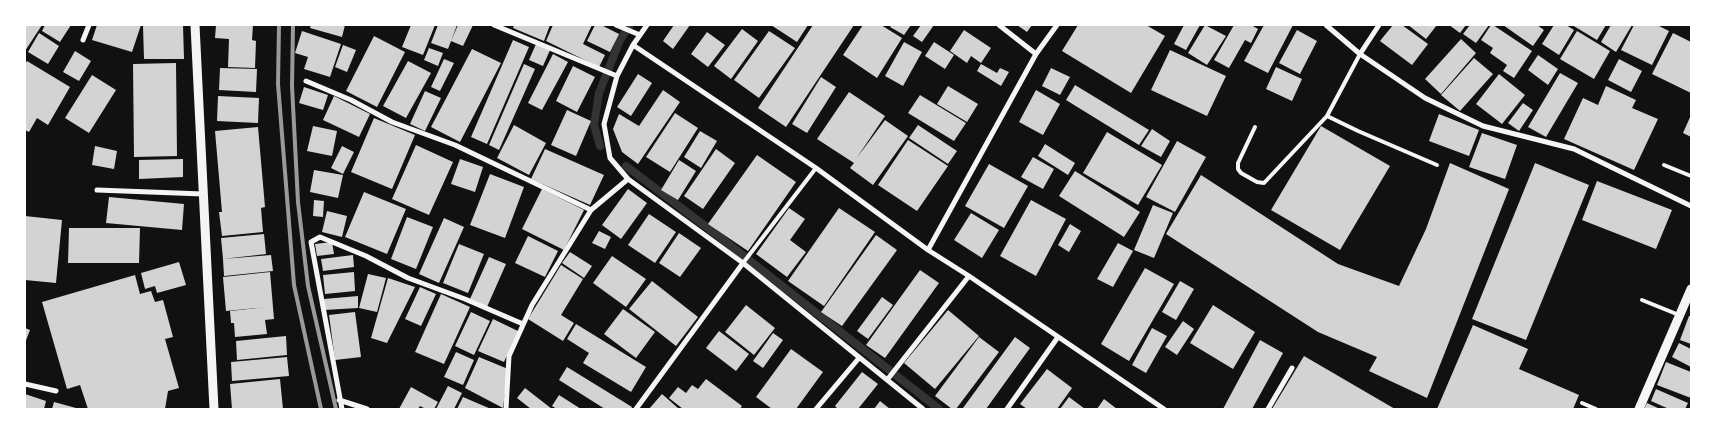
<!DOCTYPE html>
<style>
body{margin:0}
#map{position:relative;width:1716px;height:434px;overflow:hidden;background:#111;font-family:"Titillium Web",sans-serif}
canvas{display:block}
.frame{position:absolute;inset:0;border:26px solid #fff;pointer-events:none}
</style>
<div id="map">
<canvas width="1716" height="434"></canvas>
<div class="frame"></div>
</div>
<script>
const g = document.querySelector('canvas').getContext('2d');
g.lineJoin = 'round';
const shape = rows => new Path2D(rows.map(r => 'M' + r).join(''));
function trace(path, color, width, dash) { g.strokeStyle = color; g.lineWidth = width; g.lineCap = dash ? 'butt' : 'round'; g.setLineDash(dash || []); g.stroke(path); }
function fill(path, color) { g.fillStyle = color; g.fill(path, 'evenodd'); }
trace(shape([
 [600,146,594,125,599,93,620,40,630,25],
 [626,166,721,238,939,409]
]), '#333', 8);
fill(shape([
 [25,25,42,25,25,51],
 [45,25,71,25,60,42,42,31],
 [97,25,141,25,132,52,92,40],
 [183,25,184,59,144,59,143,26],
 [216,25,253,25,252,40,256,41,255,68,228,67,229,39,215,38],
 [311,25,345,25,342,37,310,28],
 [411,25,435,25,423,55,402,47],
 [438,25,457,25,448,49,431,43],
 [458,25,473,25,463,46,451,41],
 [514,25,550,25,544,41,513,28],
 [553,25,592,25,583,44,605,55,599,67,546,41],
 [595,25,601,25,619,34,610,52,587,41],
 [674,25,690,25,673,49,663,41],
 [771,25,808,25,797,42],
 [813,25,854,25,786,127,758,108],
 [863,25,881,25,902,38,877,78,843,55],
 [892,25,911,25,904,35,890,27],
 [921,25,934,25,922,42,913,36],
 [1017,25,1032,25,1027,32],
 [1078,25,1146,25,1165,36,1131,93,1062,51],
 [1184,25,1200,25,1186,50,1174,44],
 [1205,25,1226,36,1207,65,1188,53],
 [1234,25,1251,25,1258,29,1251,43,1245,40,1229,68,1214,60],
 [1264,25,1293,25,1268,73,1244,61],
 [1393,25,1402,25,1428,44,1412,65,1380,41],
 [1408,25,1437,25,1426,39],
 [1449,25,1466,25,1460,33],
 [1470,25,1489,25,1476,43,1463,34],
 [1491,25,1493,25,1532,51,1514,78,1503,71,1507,65,1490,53,1493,48,1481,40],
 [1503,25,1537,25,1544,30,1533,46],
 [1554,25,1566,25,1574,30,1559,55,1542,44],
 [1572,25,1606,25,1597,40],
 [1611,25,1632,25,1616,52,1601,42],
 [1634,25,1657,25,1669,31,1652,65,1621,50],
 [742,29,758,41,731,79,714,66],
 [964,30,991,48,981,63,971,56,967,63,950,51],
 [1297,30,1317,41,1300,74,1279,63],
 [302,31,341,44,330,77,304,69,308,57,295,53],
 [769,31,795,48,759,98,734,80],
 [1577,31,1610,51,1594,79,1560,59],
 [707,32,725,45,708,67,691,54],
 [39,33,59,46,48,64,28,52],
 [1673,33,1691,42,1691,93,1652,74],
 [374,36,405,52,377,107,346,91],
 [1461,39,1476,53,1441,94,1425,79],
 [513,40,529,47,487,144,471,137],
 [904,42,922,52,903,86,885,76],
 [934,42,954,55,945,69,925,56],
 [536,44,550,50,543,66,529,60],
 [343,45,356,50,347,72,335,67],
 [429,48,443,53,438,66,424,60],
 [472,49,501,63,460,142,431,127],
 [1170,50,1226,76,1207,116,1151,90],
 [75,51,91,61,79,81,63,72],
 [553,54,568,62,542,110,528,103],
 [1538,55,1558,69,1548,85,1528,70],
 [1474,58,1493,74,1460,111,1441,95],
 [444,59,454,63,440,91,431,87],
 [1619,59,1642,71,1631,92,1608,80],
 [27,61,70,87,48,125,37,118,29,132,25,130,25,64],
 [408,61,431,73,406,118,383,106],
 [176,63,177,156,134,157,133,64],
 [524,64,535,69,499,150,489,145],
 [981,64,997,73,1000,68,1009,72,1001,86,977,71],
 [573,66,595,77,577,112,556,101],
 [1276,67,1302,79,1292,101,1266,89],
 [220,68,257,69,256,92,219,90],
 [1051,68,1070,77,1060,95,1042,86],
 [1560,73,1578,83,1546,137,1528,127],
 [638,74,652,83,631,116,617,107],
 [1499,74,1525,95,1502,124,1476,104],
 [92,75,116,90,89,133,65,118],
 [821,77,836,87,807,133,792,124],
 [1075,85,1149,130,1139,145,1066,100],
 [948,86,978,104,967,122,937,104],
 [1606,86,1636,100,1632,108,1658,119,1634,170,1564,139,1583,98,1598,105],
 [304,87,328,95,323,110,299,103],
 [663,90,680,102,638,164,622,152,613,129,619,114,639,126],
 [1036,90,1060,104,1043,135,1019,122],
 [425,91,441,98,425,131,410,124],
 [849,92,885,116,856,159,885,120,908,136,873,185,850,168,854,163,817,139],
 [920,95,966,123,954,141,908,113],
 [218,96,259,98,258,123,217,121],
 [334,96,370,114,359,137,323,120],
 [1523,103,1533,110,1519,131,1508,123],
 [567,110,591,121,576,156,551,145],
 [675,113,698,128,670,172,646,157],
 [1439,114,1479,130,1469,156,1429,141],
 [1691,115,1691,137,1683,133],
 [374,118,415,135,392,189,351,172],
 [514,125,546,143,529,175,497,158],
 [918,125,957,151,948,164,909,138],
 [313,126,337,131,332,156,307,151],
 [1321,126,1390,166,1340,250,1271,210],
 [258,127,265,207,261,208,263,232,222,236,219,212,222,212,215,131],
 [1152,129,1170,141,1161,157,1141,146],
 [700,131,717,141,701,168,684,157],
 [1107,132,1162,165,1138,205,1083,173],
 [1482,133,1517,145,1505,179,1469,167],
 [908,140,948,166,917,211,878,185],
 [1177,141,1206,157,1175,212,1146,197],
 [1045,144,1075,163,1068,175,1038,156],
 [416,145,453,162,429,215,392,199],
 [95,146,117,151,114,169,92,165],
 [342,146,354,152,343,174,331,168],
 [545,149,604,175,590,205,531,179],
 [716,149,735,163,703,209,684,196],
 [757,155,796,182,748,251,708,224],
 [1033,157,1054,169,1043,189,1021,177],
 [183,159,183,177,139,179,139,160],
 [460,159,483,167,475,192,451,184],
 [679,160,696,171,678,200,661,190],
 [1450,163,1509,189,1427,398,1369,371,1377,357,1318,332,1166,234,1201,175,1338,264,1399,286,1426,229],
 [1535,163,1589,185,1526,340,1472,319],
 [989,164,1028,186,1004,228,965,206],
 [314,170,343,175,338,198,310,192],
 [1075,171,1140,212,1124,237,1059,196],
 [490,174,524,187,505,238,470,225],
 [1597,181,1672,210,1656,249,1582,220],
 [542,189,584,210,564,250,522,229],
 [628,189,647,203,621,239,602,225],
 [364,192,406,209,387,254,345,237],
 [109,197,184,204,182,230,106,223],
 [314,200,324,201,323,217,313,216],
 [1031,200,1066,219,1036,276,1000,256],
 [1153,205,1173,213,1154,258,1134,250],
 [789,208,805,219,790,240,806,252,787,277,756,254],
 [839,208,875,232,824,306,788,281],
 [327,211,347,216,342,237,322,232],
 [971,213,999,230,982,258,954,240],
 [649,214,676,232,655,263,628,245],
 [25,216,62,220,56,283,25,280],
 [407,217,433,227,416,269,391,259],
 [444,218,464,227,439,283,419,274],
 [1070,224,1081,231,1069,252,1058,245],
 [69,228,140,228,139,263,68,263],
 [599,231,611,237,605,249,592,243],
 [679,233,701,248,680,277,659,263],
 [264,234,266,254,223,259,221,238],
 [876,235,897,250,842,326,821,312],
 [528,236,558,251,545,277,515,263],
 [332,242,334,254,317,256,315,244],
 [1118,243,1133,251,1113,287,1097,279],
 [459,244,484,254,468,293,443,283],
 [570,252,592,266,584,278,562,263],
 [271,255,273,271,224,276,223,259],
 [353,255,354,267,323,271,321,259],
 [612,256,646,279,626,307,593,283],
 [489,257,506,264,487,307,470,299],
 [179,262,186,285,157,293,155,286,145,289,141,273],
 [561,265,583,279,561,315,574,323,563,341,528,319],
 [1145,268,1174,284,1129,361,1101,344],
 [920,270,939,283,885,358,866,345],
 [270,272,274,319,265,320,267,334,235,337,234,323,231,323,230,311,267,307,226,311,223,277],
 [354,272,355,291,325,294,323,275],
 [368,274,386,278,377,312,359,308],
 [135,275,140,294,151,291,155,302,163,300,173,337,165,339,179,388,168,391,165,409,88,409,80,385,67,389,42,302],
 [388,278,415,287,387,343,371,338],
 [652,281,698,317,676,346,629,309],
 [1180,281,1194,289,1176,320,1162,312],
 [420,287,436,294,421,326,405,319],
 [441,294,470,307,444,364,415,352],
 [358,296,358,308,324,310,324,299],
 [882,297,893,305,868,339,857,331],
 [746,305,775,328,754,355,725,332],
 [1213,305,1255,332,1233,369,1190,343],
 [623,309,655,332,636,358,604,334],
 [948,310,979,336,935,389,904,363],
 [355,312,361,357,335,360,329,315],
 [471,312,490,321,474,355,455,346],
 [1689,316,1691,316,1691,344,1680,340],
 [493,319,518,331,504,362,478,351],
 [1183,321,1194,329,1177,355,1165,347],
 [576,324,646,367,631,392,583,363,589,353,567,339],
 [1473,325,1528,349,1519,369,1579,395,1573,409,1437,409],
 [25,328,30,330,25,343],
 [1152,328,1167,336,1146,373,1132,365],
 [719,331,749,354,736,371,706,348],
 [773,333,783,340,763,368,753,361],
 [286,336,287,355,237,360,236,341],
 [979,337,999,352,956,409,952,409,935,396],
 [1015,337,1030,348,986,409,965,409,963,408],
 [1260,340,1283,353,1252,409,1223,409],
 [1679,343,1691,349,1691,367,1672,357],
 [791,349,823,372,796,409,772,409,756,397],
 [456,352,474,360,463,385,444,377],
 [1304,356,1395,409,1272,409],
 [287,357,289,376,232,381,231,362],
 [479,357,508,369,503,408,465,388],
 [1666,362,1691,372,1691,398,1657,385],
 [567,367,632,407,631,409,605,409,559,380],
 [1047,369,1072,388,1057,409,1027,409,1020,404],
 [862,372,878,384,858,409,838,409,835,406],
 [280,379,283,409,232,409,230,384],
 [706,379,742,406,740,409,683,409,669,398,678,387,686,393,692,385,698,389],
 [448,386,462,393,454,409,436,409],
 [411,387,438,402,434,409,426,409,420,406,418,409,399,409],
 [525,388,552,409,531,409,517,398],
 [1656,389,1688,403,1685,409,1669,409,1651,401],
 [25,394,46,401,44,409,25,409],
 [662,394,679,409,649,409],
 [559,395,581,409,557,409,552,406],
 [463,397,491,409,457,409],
 [1069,397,1085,409,1060,409],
 [1104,399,1117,409,1097,409],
 [880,401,890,409,874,409],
 [54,402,76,408,76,409,52,409],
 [1647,403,1660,409,1644,409]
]), '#d3d3d3');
trace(shape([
 [1360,54,1327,116,1358,131,1437,165],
 [1255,127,1238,163,1238,169,1241,173,1257,182,1264,183,1327,116],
 [1664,165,1691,176],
 [743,263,816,168],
 [1642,300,1679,315],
 [1582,403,1596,409]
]), '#f5f5f5', 4);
trace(shape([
 [494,25,617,76],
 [616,25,640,35],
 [647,25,633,45,617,76,604,124,610,158,628,179,743,263,923,409],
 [999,25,1036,54],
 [1326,25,1360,54,1425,98,1483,126,1574,149,1691,206],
 [83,40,89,25],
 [633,45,816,168,928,250,969,276,1164,409],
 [1360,54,1379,25],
 [306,81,351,100,392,122,455,145,591,210],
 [97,190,203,194],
 [928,250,1036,54,1057,25],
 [887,380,969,276],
 [25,384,56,391],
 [339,400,367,409],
 [342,409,311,242,320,237,366,256,408,278,465,299,523,324],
 [506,409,509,356,532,305,591,210,628,179],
 [636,409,743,263],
 [816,409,859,358],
 [1007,409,1058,337],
 [1268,409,1292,368]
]), '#f5f5f5', 5);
trace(shape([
 [195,25,214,409],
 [1639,409,1691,289]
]), '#f5f5f5', 9);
trace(shape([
 [279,25,278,84,294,285,321,409],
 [293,25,292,86,298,202,308,286,336,409]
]), '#9a9a9a', 4);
</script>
